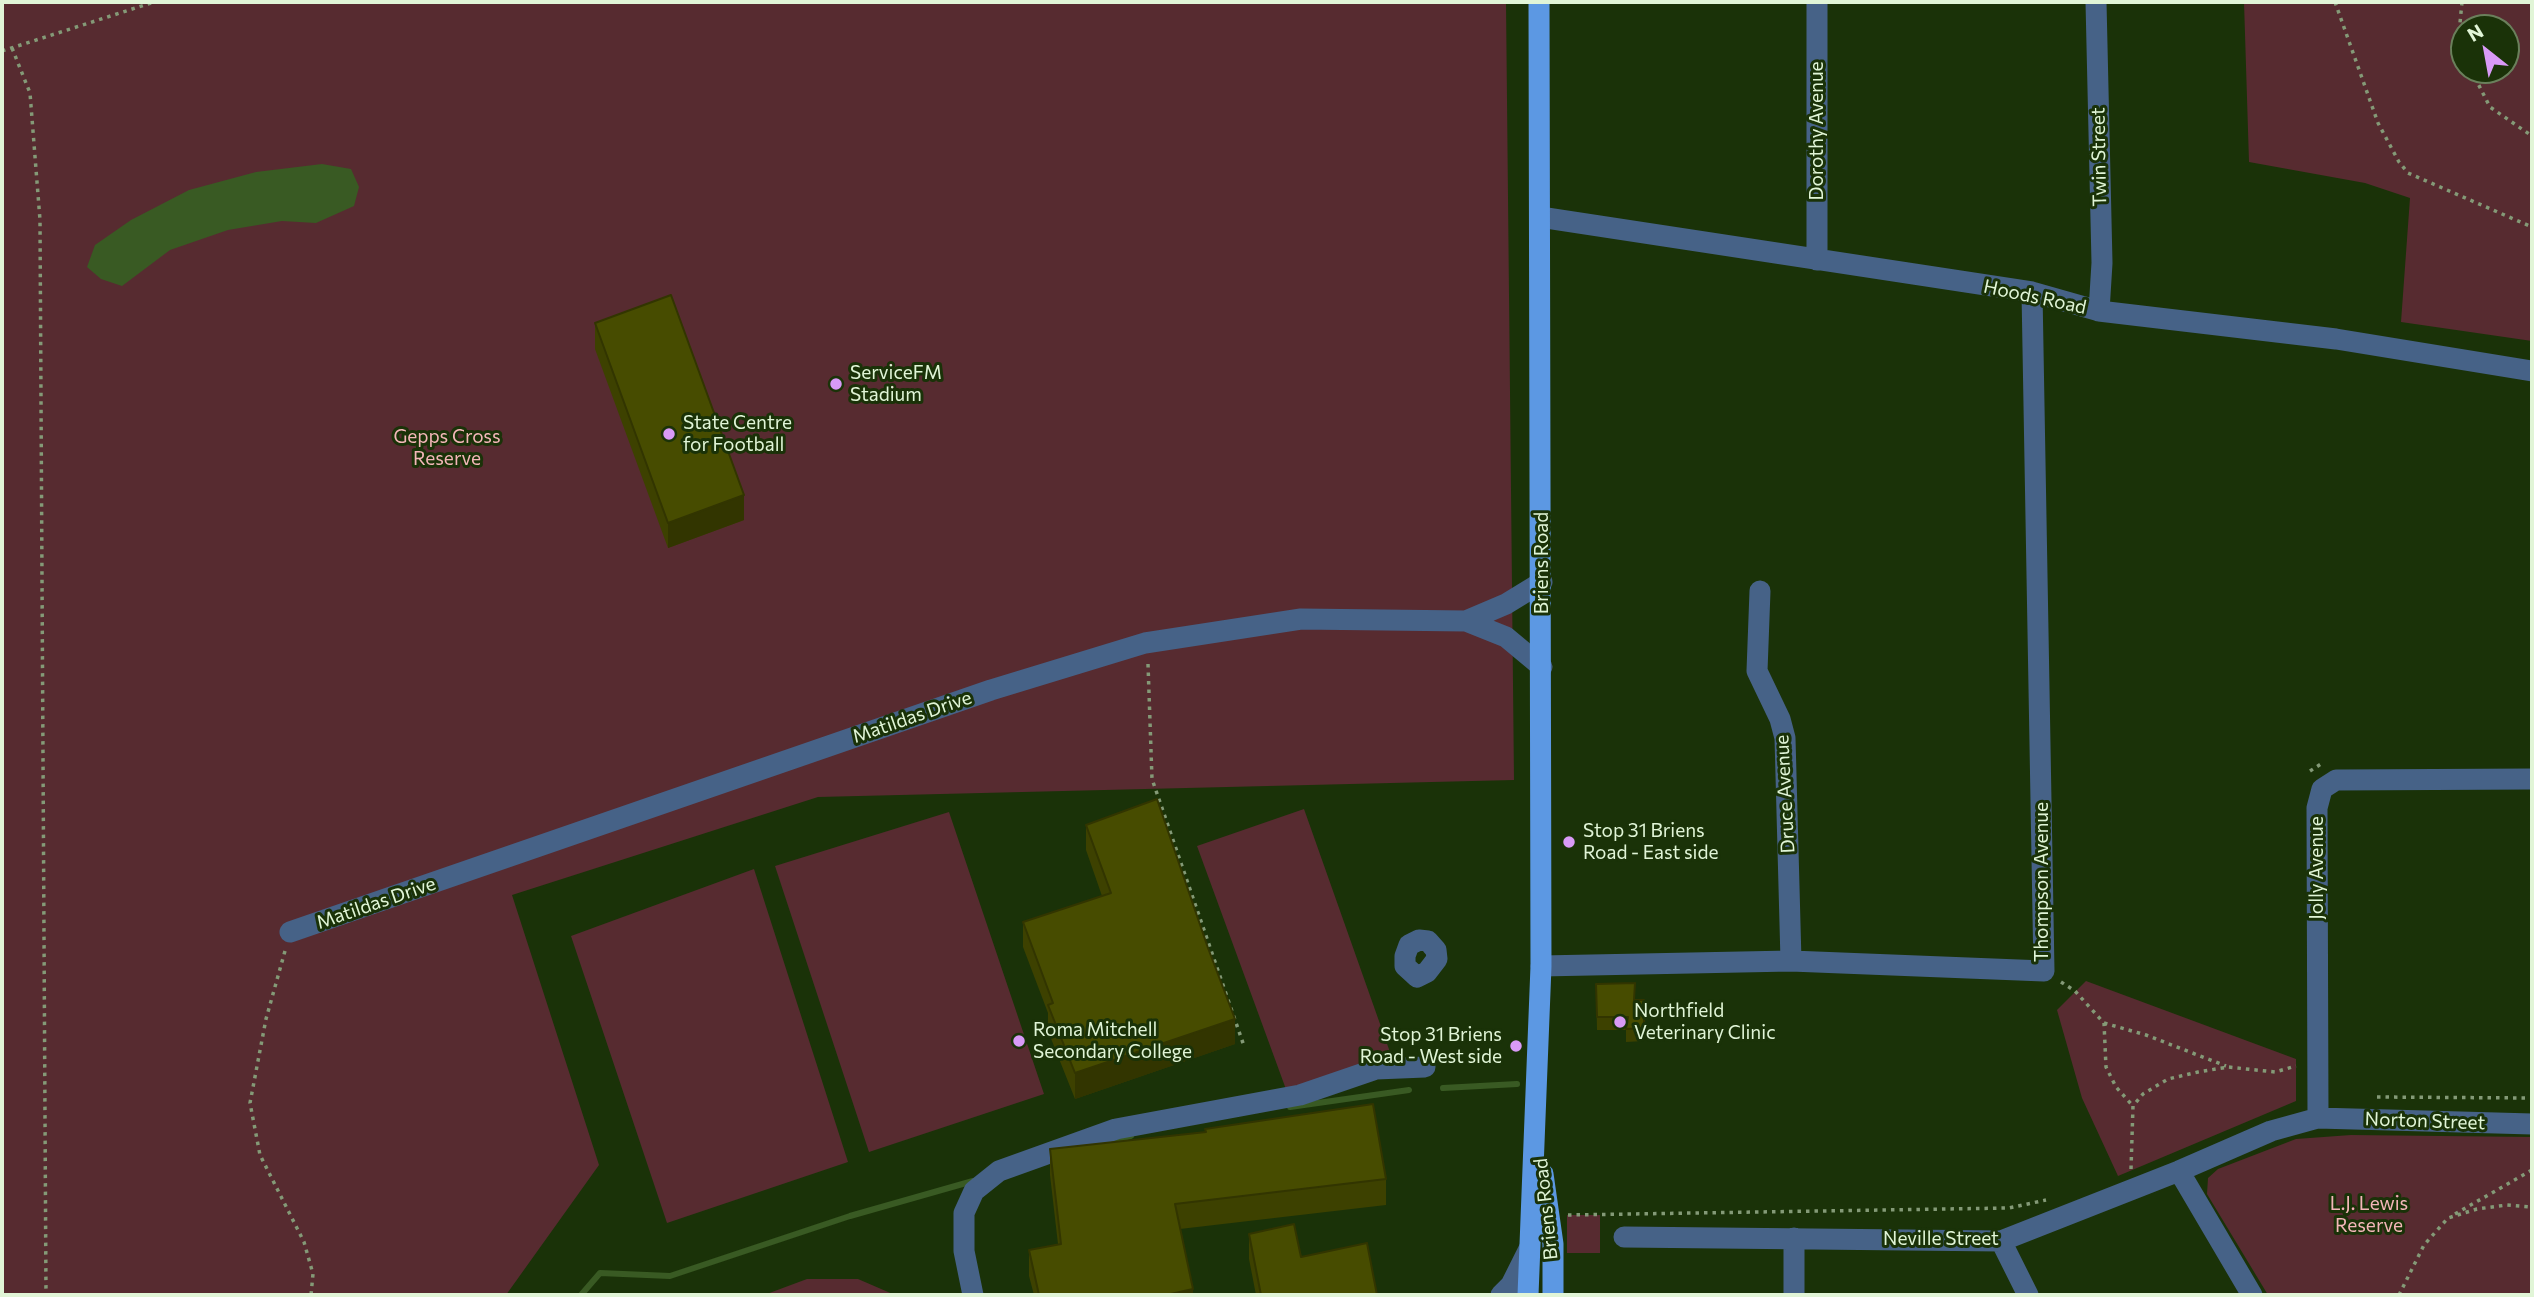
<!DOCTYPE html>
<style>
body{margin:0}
#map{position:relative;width:2534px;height:1297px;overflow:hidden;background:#1a3208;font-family:Commissioner,sans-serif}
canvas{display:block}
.frame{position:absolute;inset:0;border:4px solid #e1f5d7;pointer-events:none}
.north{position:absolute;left:2450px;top:14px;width:70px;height:70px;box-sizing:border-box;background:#1a3208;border:2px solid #6a805b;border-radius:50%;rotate:329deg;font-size:19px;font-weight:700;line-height:28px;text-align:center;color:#e1f5d7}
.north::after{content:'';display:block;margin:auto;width:24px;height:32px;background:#d99af7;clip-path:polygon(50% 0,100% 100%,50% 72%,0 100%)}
</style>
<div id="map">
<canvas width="2534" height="1297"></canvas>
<div class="frame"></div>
<div class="north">N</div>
</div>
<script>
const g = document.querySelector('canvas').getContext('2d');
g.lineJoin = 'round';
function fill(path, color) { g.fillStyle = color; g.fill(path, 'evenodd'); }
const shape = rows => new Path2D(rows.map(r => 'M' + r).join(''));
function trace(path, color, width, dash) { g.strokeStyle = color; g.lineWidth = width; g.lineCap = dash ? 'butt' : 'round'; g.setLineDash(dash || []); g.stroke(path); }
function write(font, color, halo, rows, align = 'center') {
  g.font = font + ' Commissioner,sans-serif'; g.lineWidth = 6; g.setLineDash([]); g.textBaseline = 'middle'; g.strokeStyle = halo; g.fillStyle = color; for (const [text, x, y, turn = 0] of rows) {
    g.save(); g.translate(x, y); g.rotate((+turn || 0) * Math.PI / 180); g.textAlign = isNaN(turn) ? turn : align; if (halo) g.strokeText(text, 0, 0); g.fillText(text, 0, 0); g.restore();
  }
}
fill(shape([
 [2,2,1506,2,1514,780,818,797,512,895,599,1165,506,1295,2,1295],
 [2244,2,2532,2,2532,341,2401,322,2410,198,2365,183,2249,162],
 [2464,28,2506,28,2506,70,2464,70],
 [1304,809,1391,1055,1287,1092,1197,846],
 [949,812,1044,1094,869,1152,775,866],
 [754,869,848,1162,667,1223,571,936],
 [2086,981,2296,1059,2296,1101,2118,1176,2082,1098,2057,1010],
 [2351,1135,2532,1137,2532,1295,2268,1295,2207,1194,2208,1178,2218,1169,2296,1139],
 [1567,1215,1600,1215,1600,1253,1567,1253],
 [807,1279,858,1279,895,1295,764,1295]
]), '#572b30');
fill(shape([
 [322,164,351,169,359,187,354,206,316,223,282,221,228,230,170,250,122,286,101,279,87,267,95,245,131,220,189,190,256,172]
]), '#395a23');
trace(shape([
 [1443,1088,1517,1084],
 [1290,1107,1409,1090],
 [1105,1144,1131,1136],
 [581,1295,600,1273,670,1276,850,1216,973,1181]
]), '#395a23', 6);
trace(shape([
 [2335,2,2378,123,2399,162,2408,173,2532,227],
 [2462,2,2458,44,2464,56],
 [12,48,30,93,40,220,46,1295],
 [2,51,154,2],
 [2471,70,2490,107,2532,136],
 [1148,664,1152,779,1244,1046],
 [2310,771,2324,762],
 [285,951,266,1019,250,1103,260,1155,304,1242,313,1274,311,1295],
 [2061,982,2075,991,2104,1023,2106,1067,2116,1087,2133,1106],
 [2104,1023,2146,1035,2226,1066],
 [2377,1097,2532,1098],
 [2131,1169,2133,1106,2143,1094,2168,1079,2198,1072,2228,1067,2275,1072,2296,1066],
 [2455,1214,2532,1170],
 [1568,1215,2009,1208,2046,1200],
 [2399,1295,2424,1245,2448,1218,2477,1209,2507,1205,2532,1207]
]), '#849a77', 3.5, [3.5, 5]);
trace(shape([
 [1817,2,1817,260],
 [2096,2,2102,263,2099,311],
 [1540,217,2032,292,2099,311,2336,339,2532,371],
 [1760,591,1757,671,1780,719,1785,738,1791,961],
 [1466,621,1506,604,1542,582],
 [290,932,991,690,1145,643,1301,619,1466,621,1506,637,1542,667],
 [1419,940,1428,941,1436,950,1437,959,1427,972,1417,977,1405,966,1405,956,1409,945,1419,940],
 [1541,966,1791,961,2044,971,2032,292],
 [2318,1118,2317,808,2322,789,2336,780,2532,779],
 [2179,1171,2252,1295],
 [1624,1237,2001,1241,2179,1171,2271,1131,2318,1118,2532,1124],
 [1794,1238,1794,1295],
 [2001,1241,2028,1295],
 [973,1295,964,1251,964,1213,974,1191,999,1171,1116,1129,1300,1095,1376,1069,1425,1067],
 [1501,1295,1511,1285,1529,1249]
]), '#466287', 21);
trace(shape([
 [1543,1174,1553,1244,1553,1295],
 [1528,1295,1541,966,1539,2]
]), '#5c98e3', 21);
fill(shape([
 [595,323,744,520,668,548,595,349],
 [1086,825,1235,1044,1075,1099,1048,1031,1048,1013,1023,947,1023,922,1102,896,1086,850],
 [1596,984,1635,1000,1644,1000,1644,1041,1626,1042,1626,1030,1597,1030],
 [1050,1149,1386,1179,1386,1205,1180,1229,1193,1295,1034,1295,1029,1276,1029,1250,1058,1244,1050,1175],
 [1249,1234,1301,1257,1377,1295,1256,1295,1249,1259]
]), '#3d4100');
fill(shape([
 [744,495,744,520,668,548,668,523],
 [1235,1019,1235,1044,1075,1099,1075,1073],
 [1193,1289,1193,1295,1166,1295]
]), '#323500');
const building = shape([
 [671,295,744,495,668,523,595,323,671,295],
 [1157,799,1208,948,1235,1019,1075,1073,1048,1005,1053,1003,1023,922,1111,893,1086,825,1157,799],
 [1635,983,1634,1000,1644,1000,1644,1028,1626,1029,1628,1017,1597,1017,1596,984,1635,983],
 [1373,1104,1386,1179,1175,1204,1193,1289,1166,1295,1039,1295,1029,1250,1061,1244,1050,1149,1206,1132,1205,1129,1373,1104],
 [1294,1224,1301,1257,1367,1243,1377,1295,1261,1295,1249,1234,1294,1224]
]);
fill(building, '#474c00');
trace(building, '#323500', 2);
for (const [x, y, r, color] of [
 [836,384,7,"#d99af7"],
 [669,434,7,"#d99af7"],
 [1569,842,7,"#d99af7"],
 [1620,1022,7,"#d99af7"],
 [1019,1041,7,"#d99af7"],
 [1516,1046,7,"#d99af7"]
]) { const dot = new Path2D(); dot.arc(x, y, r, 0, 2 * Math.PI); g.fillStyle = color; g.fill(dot); trace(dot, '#1a3208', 2.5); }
write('19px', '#e1f5d7', '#1a3208', [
 ["Dorothy Avenue",1817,131,-90],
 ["Twin Street",2099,157,-91],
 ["Hoods Road",2035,297,12],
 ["Briens Road",1542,563,-90],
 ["Matildas Drive",912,717,-19],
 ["Druce Avenue",1785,794,-93],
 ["Jolly Avenue",2317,868,-90],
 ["Thompson Avenue",2042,882,-90],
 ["Matildas Drive",376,903,-19],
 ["Norton Street",2425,1121,2],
 ["Briens Road",1546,1209,-96],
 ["Neville Street",1941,1239]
]);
write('19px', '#e1f5d7', '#1a3208', [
 ["ServiceFM",850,373],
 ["Stadium",850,395],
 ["State Centre",683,423],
 ["for Football",683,445],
 ["Stop 31 Briens",1583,831],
 ["Road - East side",1583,853],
 ["Northfield",1634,1011],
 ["Veterinary Clinic",1634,1033],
 ["Roma Mitchell",1033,1030],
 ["Secondary College",1033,1052],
 ["Stop 31 Briens",1502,1035,"right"],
 ["Road - West side",1502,1057,"right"]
], 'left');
write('19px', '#f4b6b9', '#1a3208', [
 ["Gepps Cross",447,437],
 ["Reserve",447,459],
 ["L.J. Lewis",2369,1204],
 ["Reserve",2369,1226]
]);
</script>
